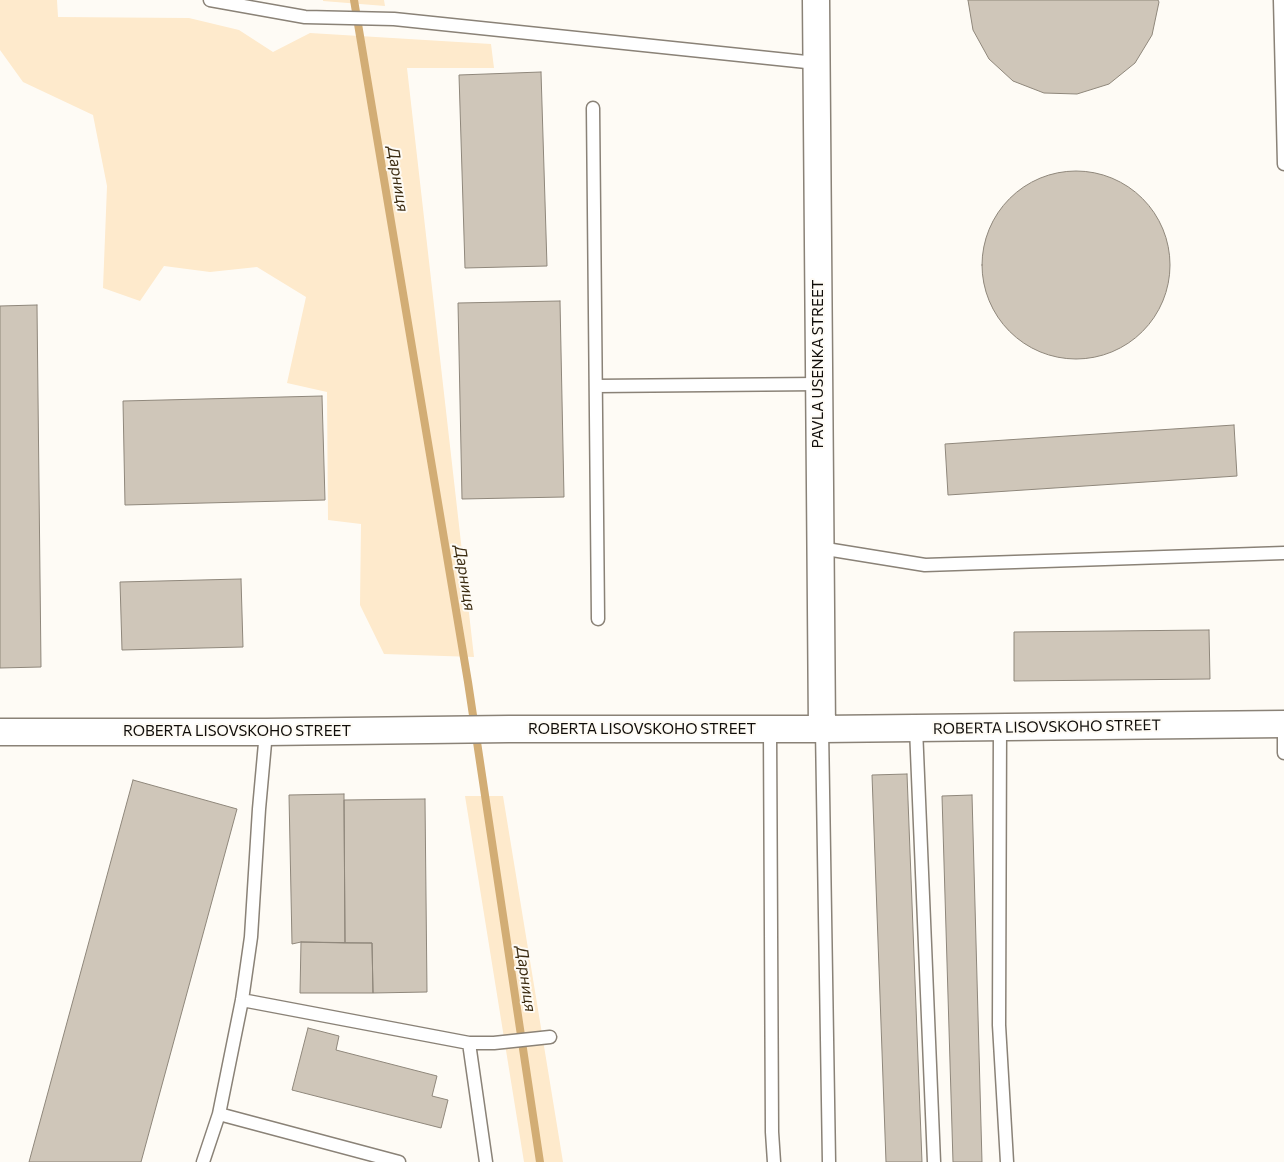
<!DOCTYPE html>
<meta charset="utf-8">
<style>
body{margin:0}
canvas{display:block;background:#fefbf5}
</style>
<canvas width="1284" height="1162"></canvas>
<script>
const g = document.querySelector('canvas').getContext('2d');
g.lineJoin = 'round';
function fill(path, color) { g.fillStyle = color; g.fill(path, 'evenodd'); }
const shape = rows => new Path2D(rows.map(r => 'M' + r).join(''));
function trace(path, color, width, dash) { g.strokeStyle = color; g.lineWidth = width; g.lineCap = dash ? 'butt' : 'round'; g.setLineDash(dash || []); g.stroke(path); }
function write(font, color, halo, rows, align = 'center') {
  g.font = font + ' Commissioner,sans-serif'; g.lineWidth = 4; g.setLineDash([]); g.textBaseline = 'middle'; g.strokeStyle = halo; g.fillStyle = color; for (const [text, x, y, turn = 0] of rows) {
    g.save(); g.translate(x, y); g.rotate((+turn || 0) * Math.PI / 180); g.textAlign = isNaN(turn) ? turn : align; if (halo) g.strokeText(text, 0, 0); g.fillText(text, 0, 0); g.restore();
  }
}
fill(shape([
 [0,0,57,0,58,17,189,18,239,30,273,52,310,33,491,44,494,68,407,68,474,657,384,654,360,605,361,524,328,520,327,392,287,383,306,297,257,267,210,272,164,266,140,301,103,288,107,186,93,115,23,82,0,50],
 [323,0,384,0,385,6,323,1],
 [465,796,503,796,563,1162,524,1162]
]), '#feeacc');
trace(shape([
 [354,0,468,682,540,1162]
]), '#d2ad75', 8);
const building = shape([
 [968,0,1158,0,1159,2,1152,35,1135,63,1109,84,1077,94,1044,93,1013,81,989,59,973,30,968,0],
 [541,72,547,266,465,268,459,75,541,72],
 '982 265a94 94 0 1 1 188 0a94 94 0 1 1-188 0Z',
 [560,301,564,497,462,499,458,303,560,301],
 [37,305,41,667,0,668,0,306,37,305],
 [322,396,325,500,125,505,123,401,322,396],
 [1234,425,1237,476,948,495,945,444,1234,425],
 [241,579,243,647,122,650,120,582,241,579],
 [1209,630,1210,679,1014,681,1014,632,1209,630],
 [907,774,922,1162,886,1162,872,775,907,774],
 [133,780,237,809,141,1162,29,1162,133,780],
 [344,794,345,943,301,942,292,944,289,795,344,794],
 [972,795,982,1162,953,1162,942,796,972,795],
 [425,799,427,992,373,993,372,943,345,943,344,800,425,799],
 [301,942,372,943,373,993,300,993,301,942],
 [308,1028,339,1036,336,1050,437,1076,432,1096,448,1100,441,1128,292,1090,308,1028]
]);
fill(building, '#cfc6b9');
trace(building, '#8f877b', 1);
const lane = shape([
 [210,0,305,17,394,19,816,63],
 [1280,0,1284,164],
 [593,108,598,619],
 [596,386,819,384],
 [820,548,925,565,1284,553],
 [1284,724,1284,753],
 [1000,727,999,1025,1007,1162],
 [916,728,934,1162],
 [770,729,772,1132,774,1162],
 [822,729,829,1162],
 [242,1000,469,1043,486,1162],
 [469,1043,494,1043,550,1037],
 [219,1114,399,1162],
 [203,1162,219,1114,242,1000,251,937,259,809,266,732]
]);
const street = shape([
 [816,0,822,729],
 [0,732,266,732,509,729,822,729,1284,724]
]);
trace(lane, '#8a8277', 15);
trace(street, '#8a8277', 29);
trace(lane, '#fff', 12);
trace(street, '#fff', 26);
write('15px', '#100d09', '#fefbf5', [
 ["PAVLA USENKA STREET",818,364,-90],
 ["ROBERTA LISOVSKOHO STREET",1047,727,-1],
 ["ROBERTA LISOVSKOHO STREET",642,729],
 ["ROBERTA LISOVSKOHO STREET",237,731]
]);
write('italic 16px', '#3d2d13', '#fefbf5', [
 ["Дарниця",398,179,81],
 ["Дарниця",465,578,81],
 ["Дарниця",526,979,82]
]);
</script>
